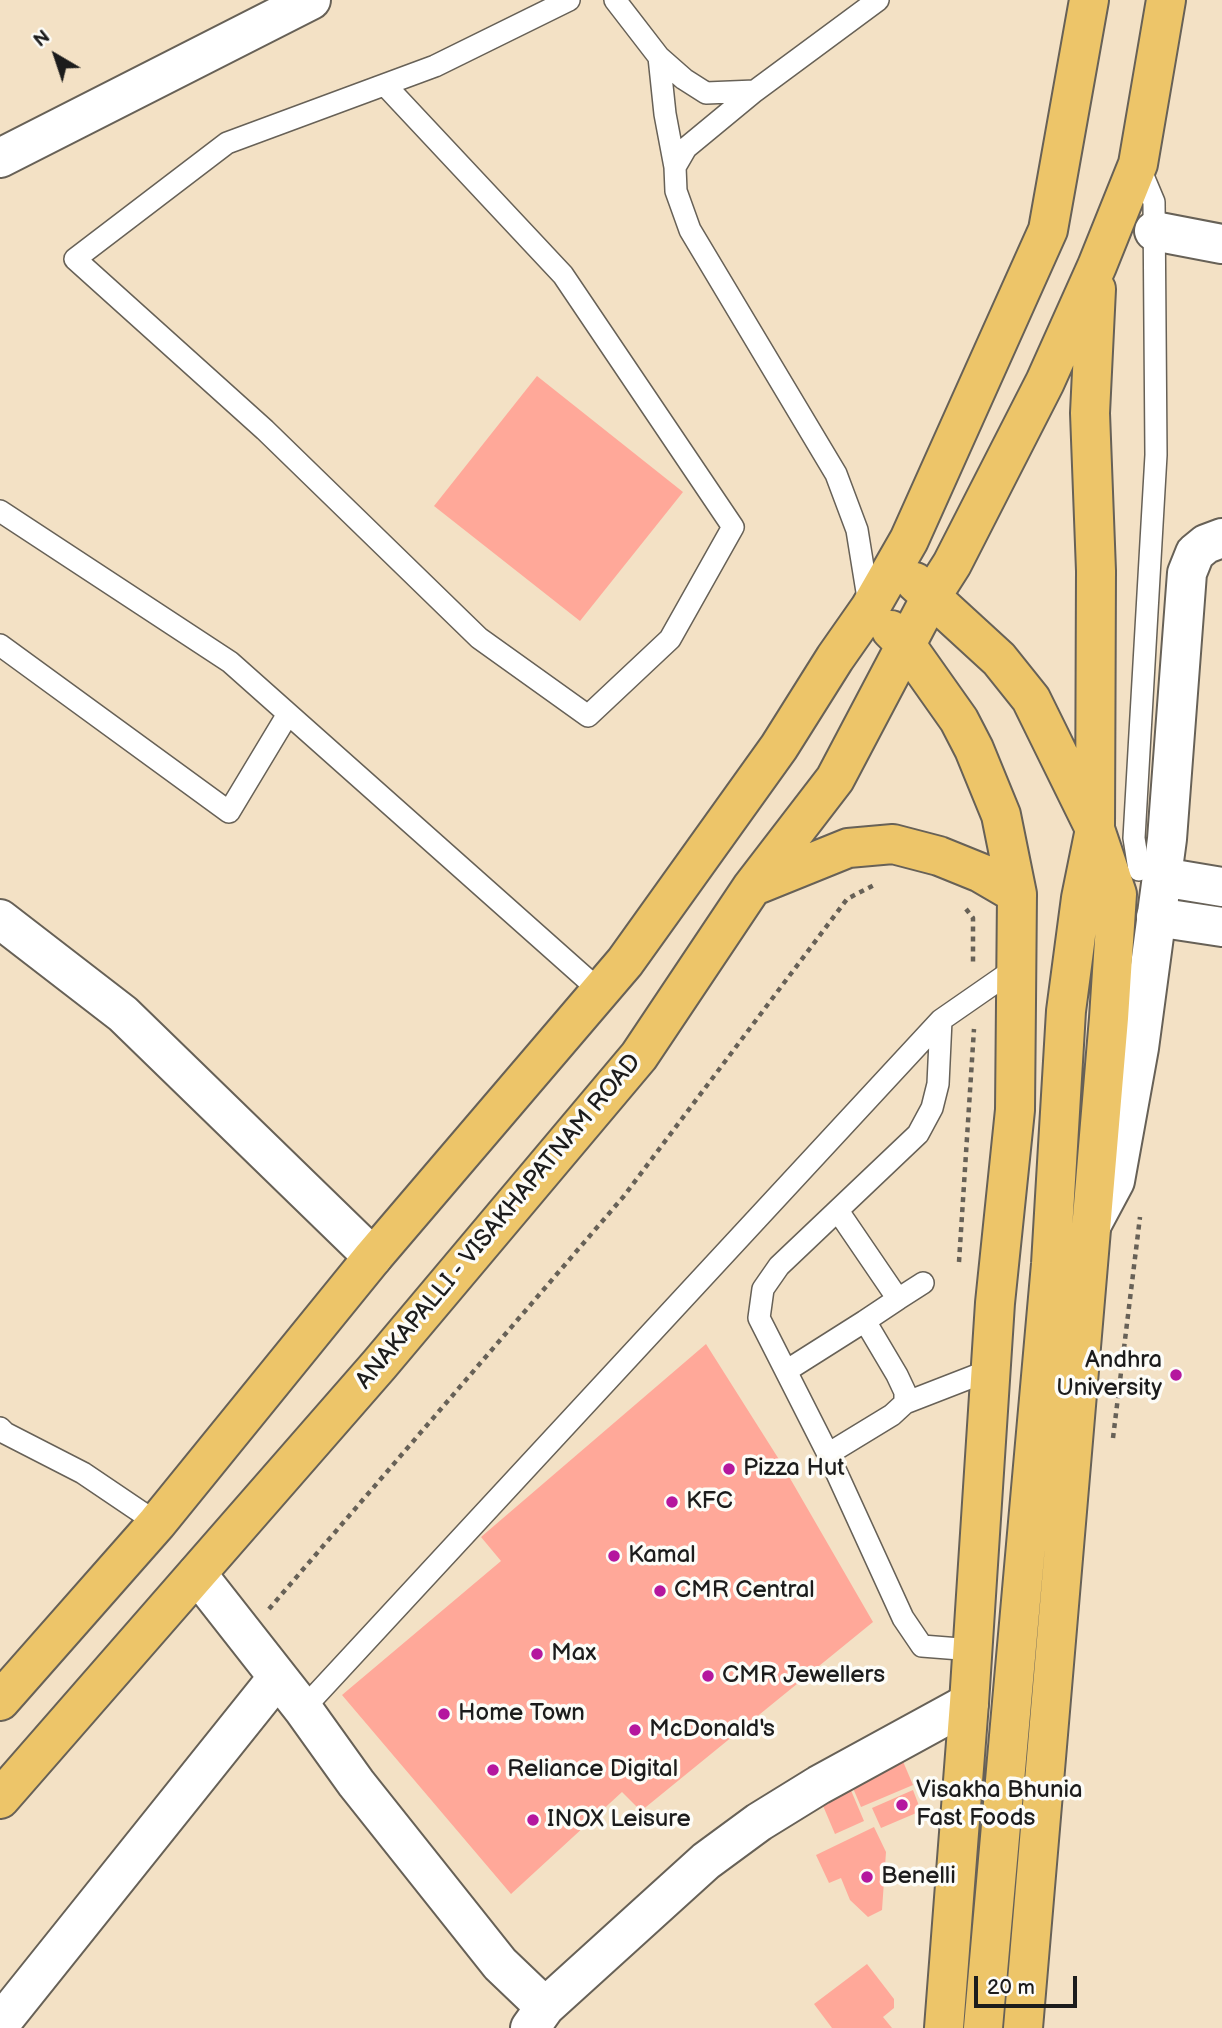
<!DOCTYPE html>
<style>
body{margin:0}
#map{position:relative;width:1222px;height:2028px;overflow:hidden;background:#f3e1c5;font-family:"Balsamiq Sans",sans-serif}
canvas{display:block}
.north{position:absolute;left:21px;top:21px;width:70px;height:70px;-webkit-text-stroke:5px #fdfcf7;paint-order:stroke;rotate:321deg;font-size:19px;font-weight:700;line-height:28px;text-align:center;color:#1c1c1c}
.north::after{content:'';display:block;margin:auto;width:24px;height:32px;background:#1c1c1c;clip-path:polygon(50% 0,100% 100%,50% 72%,0 100%)}
.scale{position:absolute;left:974px;top:1976px;width:103px;height:32px;box-sizing:border-box;border:4px solid #1c1c1c;border-top:0;padding-left:9px;font-size:21px;line-height:24px;white-space:nowrap;color:#1c1c1c;-webkit-text-stroke:5px #fdfcf7;paint-order:stroke}
</style>
<div id="map">
<canvas width="1222" height="2028"></canvas>
<div class="north">N</div>
<div class="scale">20 m</div>
</div>
<script>
const g = document.querySelector('canvas').getContext('2d');
g.lineJoin = 'round';
function fill(path, color) { g.fillStyle = color; g.fill(path, 'evenodd'); }
const shape = rows => new Path2D(rows.map(r => 'M' + r).join(''));
function trace(path, color, width, dash) { g.strokeStyle = color; g.lineWidth = width; g.lineCap = dash ? 'butt' : 'round'; g.setLineDash(dash || []); g.stroke(path); }
function write(font, color, halo, rows, align = 'center') {
  g.font = font + ' "Balsamiq Sans",sans-serif'; g.lineWidth = 7; g.setLineDash([]); g.textBaseline = 'middle'; g.strokeStyle = halo; g.fillStyle = color; for (const [text, x, y, turn = 0] of rows) {
    g.save(); g.translate(x, y); g.rotate((+turn || 0) * Math.PI / 180); g.textAlign = isNaN(turn) ? turn : align; if (halo) g.strokeText(text, 0, 0); g.fillText(text, 0, 0); g.restore();
  }
}
fill(shape([
 [537,376,683,492,580,621,434,506],
 [706,1344,780,1461,873,1622,641,1811,622,1792,511,1894,342,1695,501,1561,481,1537],
 [902,1759,913,1785,861,1807,850,1781],
 [847,1781,864,1821,835,1834,818,1794],
 [913,1790,921,1811,881,1828,872,1808],
 [874,1827,886,1852,882,1910,868,1917,850,1900,841,1878,829,1883,816,1855],
 [867,1964,894,1999,894,2008,883,2017,892,2028,832,2028,814,2004]
]), '#ffa899');
const service = shape([
 [615,0,659,57,684,79,706,93,755,91],
 [659,57,665,114,675,167,676,191,690,230,836,474,857,530,869,604],
 [385,85,563,275,733,527,670,639,588,716,479,638,265,430,75,259,227,143,435,66,569,0],
 [1138,164,1154,202,1156,455,1134,838,1139,870],
 [675,167,686,148,755,91,878,0],
 [0,511,230,662,600,991],
 [0,645,229,812,288,714],
 [941,1020,938,1084,932,1108,918,1134,779,1266,763,1289,759,1318,828,1454,903,1618,922,1646,973,1650],
 [898,1299,923,1283],
 [786,1371,865,1321],
 [905,1403,990,1370],
 [0,1428,5,1433,83,1473,157,1523],
 [828,1454,892,1415,905,1403,905,1392,897,1375,865,1321,898,1299,838,1211],
 [303,1709,941,1020,1016,968]
]);
const minor = shape([
 [0,158,311,0],
 [1154,231,1222,244],
 [0,919,123,1014,373,1257],
 [1092,1224,1115,1181,1139,1048,1167,839,1187,573,1195,553,1206,544,1222,538],
 [197,1574,303,1709,356,1783,500,1964,545,2007],
 [0,2024,277,1678],
 [530,2028,545,2007,706,1861,759,1822,819,1785,969,1703]
]);
const tertiary = shape([
 [1162,877,1222,887],
 [1156,917,1222,927]
]);
const primary = shape([
 [915,582,999,659,1031,699,1095,829,1117,894,1109,1018,1023,2028],
 [891,630,906,645,959,720,974,749,1001,815,1017,894,1015,1110,995,1303,969,1703,944,2028],
 [754,886,848,848,893,844,939,856,981,873,1017,894],
 [0,1701,157,1523,373,1257,625,962,779,747,835,658,870,608,909,540,1048,230,1089,0],
 [0,1799,379,1365,639,1056,752,887,835,779,931,597,952,564,1045,382,1097,266,1138,164,1166,0],
 [983,2028,1051,1264,1066,1011,1081,898,1095,829,1096,571,1090,413,1096,289]
]);
trace(service, '#676157', 24);
trace(minor, '#676157', 42);
trace(tertiary, '#676157', 42);
trace(primary, '#676157', 42);
trace(shape([
 [966,909,973,918,973,965],
 [959,1262,974,1029],
 [1113,1438,1140,1217],
 [269,1609,624,1196,847,899,874,885]
]), '#676157', 4.5, [5, 5]);
trace(service, '#fff', 21);
trace(minor, '#fff', 38);
trace(tertiary, '#fff', 38);
trace(primary, '#edc569', 38);
for (const [x, y, r, color] of [
 [1176,1375,7,"#b5179e"],
 [729,1469,7,"#b5179e"],
 [672,1502,7,"#b5179e"],
 [614,1556,7,"#b5179e"],
 [660,1591,7,"#b5179e"],
 [537,1654,7,"#b5179e"],
 [708,1676,7,"#b5179e"],
 [444,1714,7,"#b5179e"],
 [635,1730,7,"#b5179e"],
 [493,1770,7,"#b5179e"],
 [902,1805,7,"#b5179e"],
 [533,1820,7,"#b5179e"],
 [867,1877,7,"#b5179e"]
]) { const dot = new Path2D(); dot.arc(x, y, r, 0, 2 * Math.PI); g.fillStyle = color; g.fill(dot); trace(dot, '#fdfcf7', 2.5); }
write('24px', '#1c1c1c', '#fdfcf7', [
 ["ANAKAPALLI - VISAKHAPATNAM ROAD",499,1222,-50]
]);
write('24px', '#1c1c1c', '#fdfcf7', [
 ["Andhra",1162,1361,"right"],
 ["University",1162,1389,"right"],
 ["Pizza Hut",743,1469],
 ["KFC",686,1502],
 ["Kamal",628,1556],
 ["CMR Central",674,1591],
 ["Max",551,1654],
 ["CMR Jewellers",722,1676],
 ["Home Town",458,1714],
 ["McDonald's",649,1730],
 ["Reliance Digital",507,1770],
 ["Visakha Bhunia",916,1791],
 ["Fast Foods",916,1819],
 ["INOX Leisure",547,1820],
 ["Benelli",881,1877]
], 'left');
</script>
